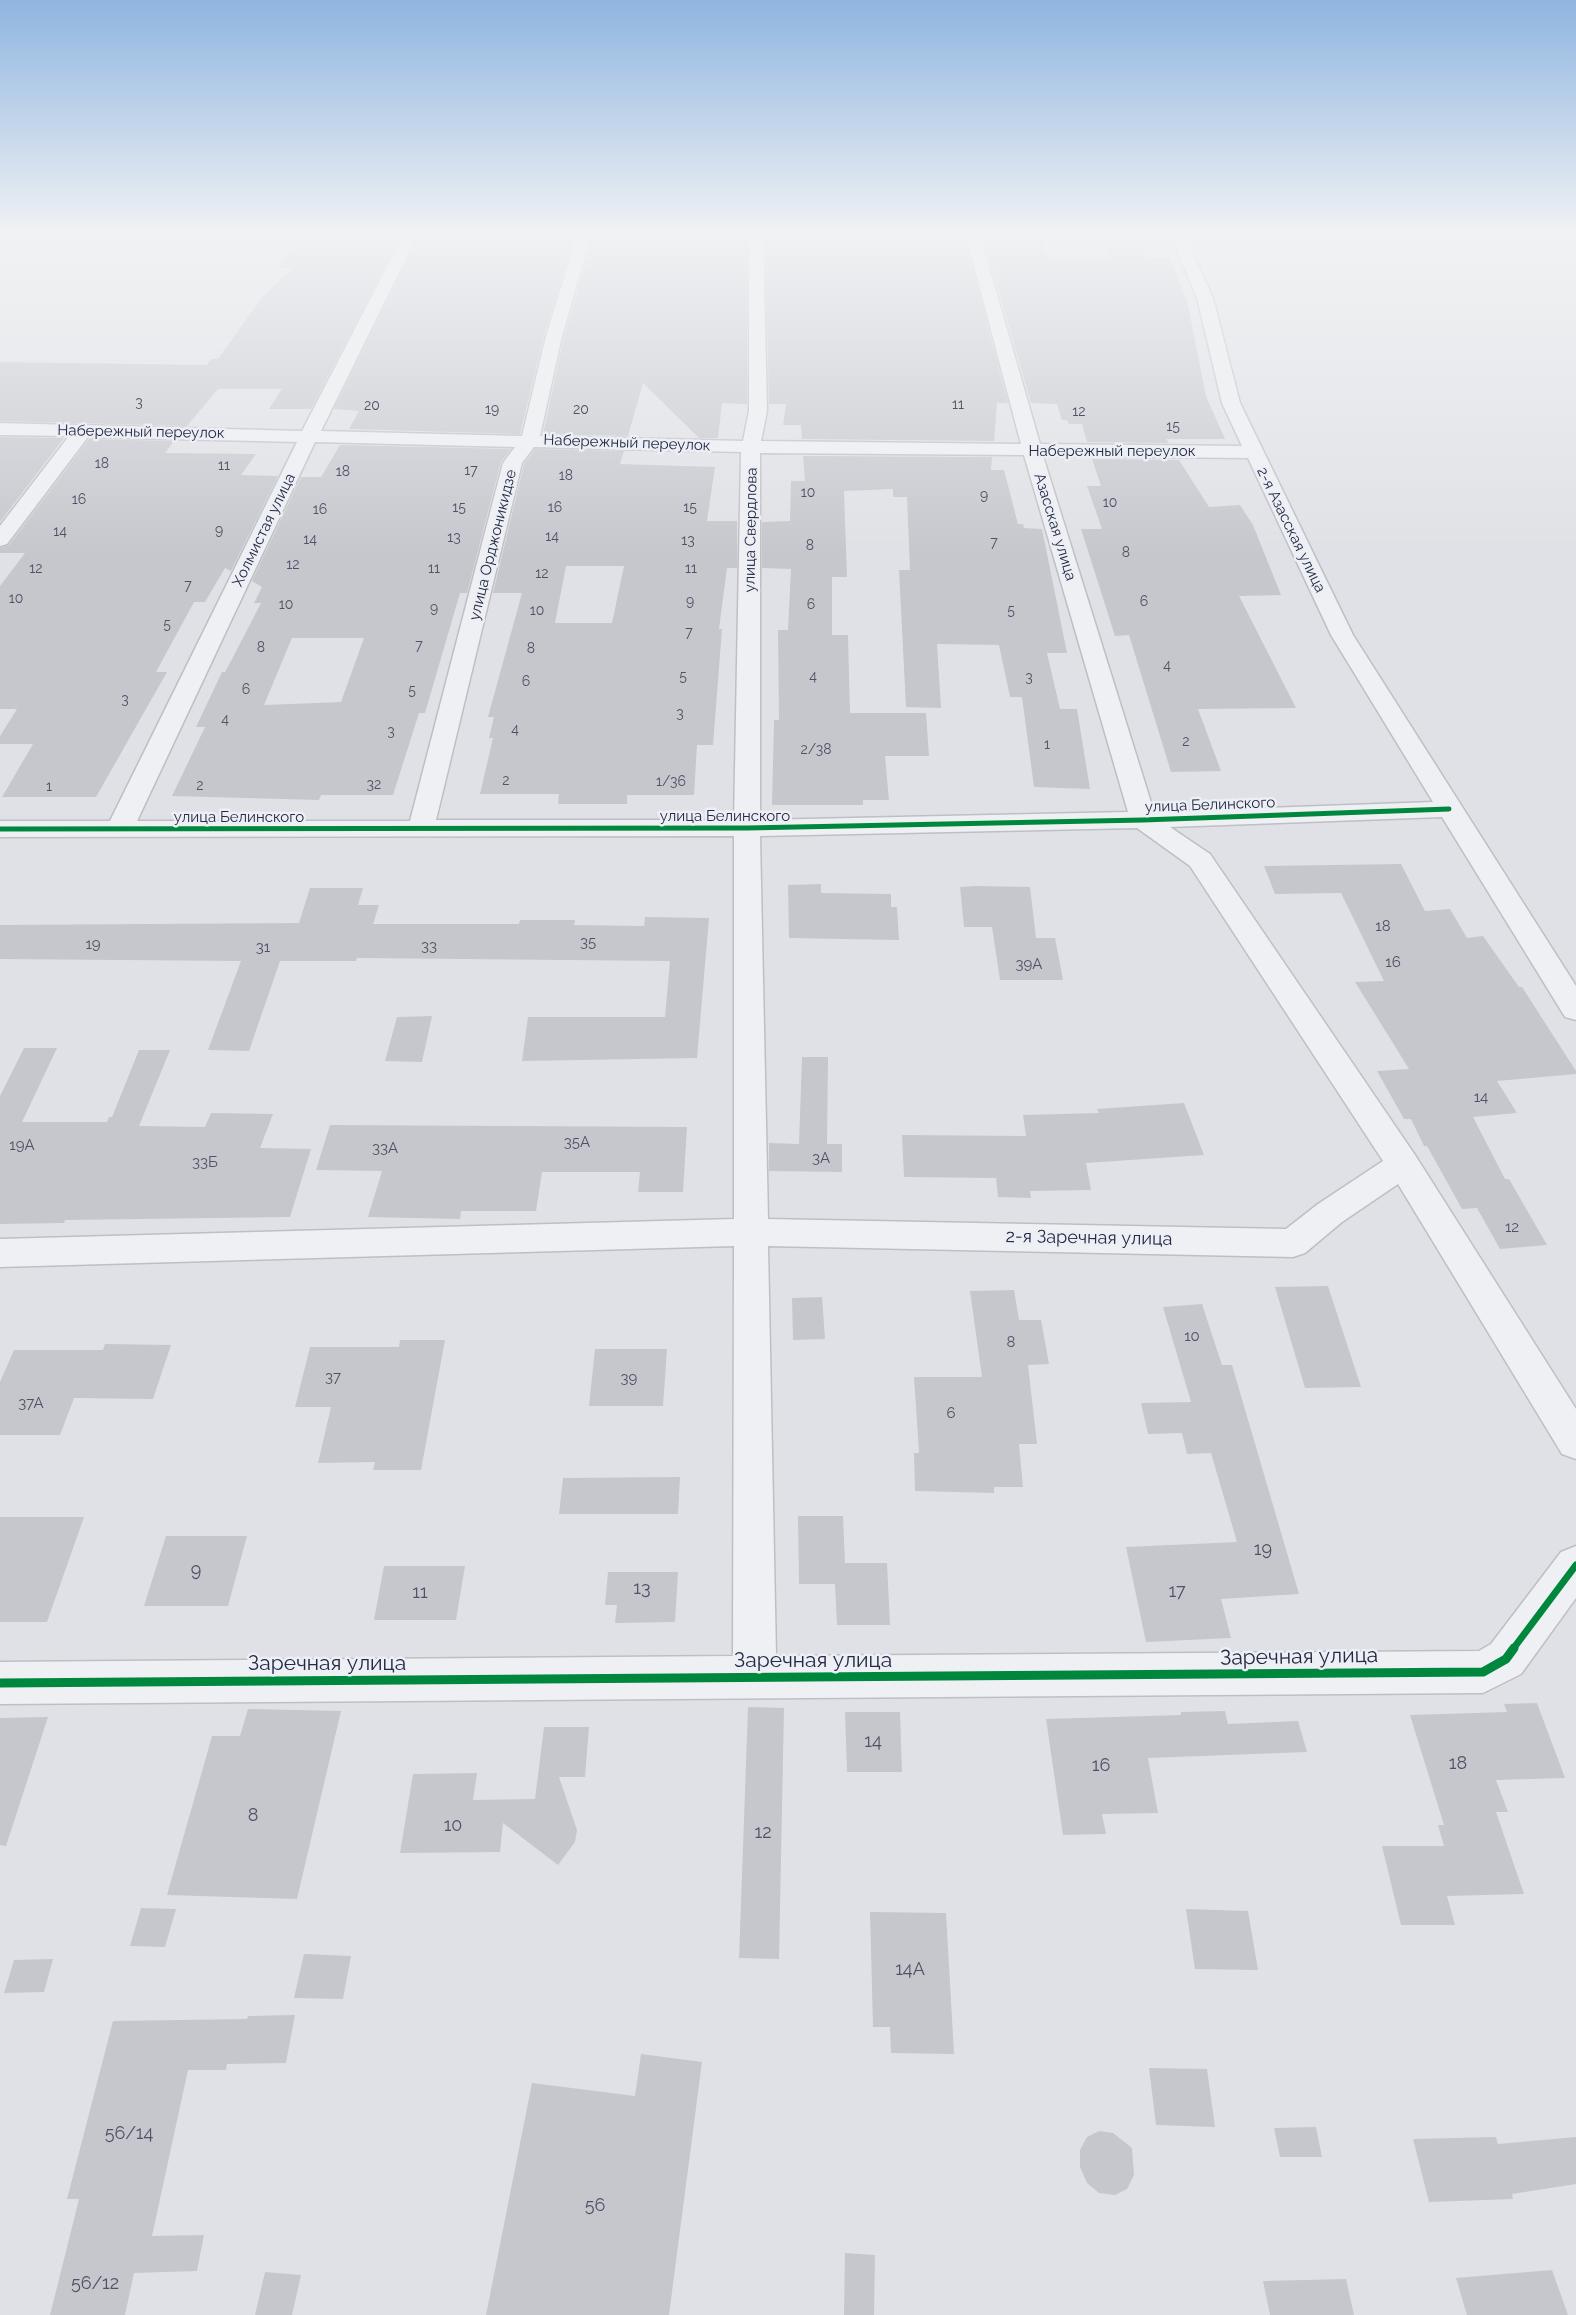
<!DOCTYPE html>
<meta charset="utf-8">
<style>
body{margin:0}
canvas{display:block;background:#e0e1e6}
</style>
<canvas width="1576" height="2315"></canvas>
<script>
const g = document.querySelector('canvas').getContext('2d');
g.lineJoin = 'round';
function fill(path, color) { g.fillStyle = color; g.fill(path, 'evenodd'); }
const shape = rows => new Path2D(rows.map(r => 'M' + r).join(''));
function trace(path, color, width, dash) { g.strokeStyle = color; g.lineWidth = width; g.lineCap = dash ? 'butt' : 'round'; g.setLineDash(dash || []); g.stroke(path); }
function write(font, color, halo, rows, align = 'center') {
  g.font = font + ' Raleway,sans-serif'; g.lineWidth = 5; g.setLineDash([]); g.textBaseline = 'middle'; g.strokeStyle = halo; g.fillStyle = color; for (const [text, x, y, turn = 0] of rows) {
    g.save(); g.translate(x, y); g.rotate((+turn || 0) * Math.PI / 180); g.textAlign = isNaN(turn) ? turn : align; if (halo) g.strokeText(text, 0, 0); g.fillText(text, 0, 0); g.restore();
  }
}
fill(shape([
 [305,231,403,232,311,409,269,409,282,389,218,389,187,426,0,421,0,362,207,365,211,359,218,359,263,296,292,268,278,267],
 [636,231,747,231,747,404,722,403,718,438,699,438,643,383,628,436,543,434,564,337,594,235,636,235],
 [765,231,864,231,866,247,967,247,1008,403,997,403,994,441,802,439,801,425,783,425,786,404,769,404],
 [421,232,558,232,559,235,575,235,544,335,520,434,349,429,359,411,334,409],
 [1100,232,1134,232,1148,258,1169,258,1187,300,1206,396,1225,439,1166,439,1169,443,1087,442,1082,424,1069,424,1067,420,1062,420,1057,404,1031,403,986,247,991,247,988,233,1040,233,1048,257,1110,257],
 [0,437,64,438,0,522],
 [89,439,174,441,165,453,256,454,241,475,278,476,231,571,225,568,205,602,194,602,156,672,167,672,96,797,2,797,33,744,0,744,0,736,17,709,0,709,0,586,25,553,0,553,0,548,9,545],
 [340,445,511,449,501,462,467,593,460,593,425,713,419,713,393,795,321,795,319,800,172,796,205,727,196,727,222,672,225,672,231,661,261,603,254,603,262,587,252,581,301,477,321,477],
 [292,638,364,638,341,702,264,705],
 [535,449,624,451,620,464,715,467,707,521,737,521,737,568,727,568,719,629,722,629,713,745,697,745,694,795,627,795,627,804,558,804,559,794,480,794,493,738,489,738,494,717,488,717,522,593,493,593,524,464],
 [566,566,624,566,612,623,555,623],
 [803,456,992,457,991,470,1004,470,1018,524,1023,524,1024,528,1042,529,1067,653,1047,653,1060,709,1077,709,1090,789,1034,787,1022,697,1010,697,999,645,937,644,941,708,906,707,899,570,910,570,907,497,893,497,893,489,844,491,847,577,832,577,832,635,848,635,850,713,926,713,929,756,885,756,889,800,863,800,863,805,772,805,774,720,779,720,778,630,788,630,791,569,762,568,762,522,790,521,791,481,805,481],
 [1092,459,1179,460,1209,507,1240,505,1253,525,1281,595,1239,596,1296,708,1198,709,1221,771,1171,772,1129,635,1115,636,1081,529,1102,529,1087,486,1101,486],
 [1401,864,1425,911,1450,909,1467,938,1483,936,1519,987,1522,987,1576,1071,1576,1074,1497,1081,1517,1113,1473,1117,1505,1179,1509,1179,1547,1245,1500,1249,1477,1208,1462,1209,1427,1146,1424,1146,1411,1119,1404,1119,1377,1071,1409,1069,1355,982,1384,981,1341,893,1275,894,1264,866],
 [821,884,821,893,891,894,891,907,897,907,899,940,789,938,788,885],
 [976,886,1030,887,1036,938,1055,938,1063,980,1000,980,992,927,964,927,960,887],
 [310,888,363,888,358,905,379,905,373,924,519,924,520,920,575,920,574,925,644,926,645,917,709,918,697,1058,522,1061,528,1017,665,1017,670,961,357,958,356,961,280,961,249,1051,208,1050,241,961,0,959,0,925,299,923],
 [432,1016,422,1062,385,1061,397,1017],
 [24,1048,57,1048,22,1122,107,1122,109,1117,112,1117,139,1050,170,1050,139,1126,205,1127,211,1113,273,1114,260,1148,311,1149,290,1217,65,1220,64,1223,0,1224,0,1096],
 [802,1057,828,1057,827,1144,842,1144,842,1172,769,1171,769,1143,799,1144],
 [1184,1103,1204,1155,1086,1163,1091,1190,1030,1191,1031,1198,998,1197,996,1178,904,1177,902,1135,1026,1136,1023,1115,1099,1113,1097,1109],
 [330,1125,687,1127,683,1192,638,1192,640,1172,542,1172,536,1211,461,1211,460,1219,368,1217,382,1171,316,1170],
 [1328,1286,1361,1387,1305,1388,1275,1287],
 [1014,1290,1019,1320,1041,1320,1049,1364,1028,1365,1037,1444,1019,1444,1023,1487,994,1487,994,1493,915,1491,914,1453,919,1453,914,1377,982,1377,970,1291],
 [822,1297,825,1339,793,1340,792,1298],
 [1202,1304,1222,1365,1232,1365,1299,1594,1221,1599,1231,1638,1146,1642,1126,1547,1237,1542,1211,1453,1187,1454,1182,1433,1148,1434,1141,1403,1191,1402,1163,1307],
 [400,1340,445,1340,421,1470,373,1470,375,1462,318,1463,331,1407,295,1407,310,1347,399,1347],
 [105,1344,171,1345,153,1399,74,1398,60,1435,0,1435,0,1382,14,1350,103,1350],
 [595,1349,667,1349,663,1406,589,1406],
 [680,1477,678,1514,559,1514,563,1478],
 [798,1516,843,1516,845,1563,887,1563,890,1625,837,1625,835,1584,799,1584],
 [0,1517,84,1517,47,1622,0,1622],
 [166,1536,247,1536,228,1606,144,1606],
 [384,1566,465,1566,456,1620,374,1620],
 [608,1572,678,1572,675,1622,615,1623,617,1605,605,1605],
 [1537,1703,1565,1778,1496,1780,1508,1812,1496,1812,1524,1894,1447,1896,1455,1925,1401,1925,1382,1846,1444,1846,1438,1825,1444,1825,1410,1715,1507,1712,1504,1704],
 [748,1707,784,1708,779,1959,739,1958],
 [248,1709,341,1711,297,1899,167,1895,212,1736,240,1736],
 [1225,1711,1228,1724,1298,1721,1307,1752,1148,1758,1158,1813,1102,1814,1106,1834,1063,1835,1046,1719,1181,1715,1181,1712],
 [845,1712,900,1712,902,1772,847,1772],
 [48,1717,6,1846,0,1845,0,1718],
 [544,1727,589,1727,585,1777,559,1777,577,1830,575,1842,558,1865,503,1823,500,1852,400,1853,413,1774,477,1773,473,1800,535,1799],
 [141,1908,176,1909,165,1947,130,1946],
 [1186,1909,1248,1911,1258,1970,1195,1969],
 [870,1912,946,1913,954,2054,891,2053,890,2027,873,2027],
 [304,1954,351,1956,343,1999,294,1998],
 [53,1959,44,1992,4,1993,14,1960],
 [295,2015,286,2063,227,2064,226,2070,188,2070,152,2236,204,2235,197,2271,134,2273,125,2315,50,2315,79,2199,67,2199,113,2021,247,2019,248,2016],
 [641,2054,702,2062,669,2315,486,2315,532,2083,635,2096],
 [1149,2068,1207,2069,1215,2127,1156,2125],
 [1316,2127,1322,2157,1280,2157,1274,2128],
 [1099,2131,1113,2133,1132,2148,1134,2175,1127,2189,1115,2195,1099,2193,1087,2183,1080,2167,1080,2150,1087,2137],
 [1496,2137,1498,2144,1576,2137,1576,2184,1512,2194,1513,2199,1429,2202,1413,2139],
 [845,2253,875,2255,874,2315,844,2315],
 [1552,2270,1568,2315,1467,2315,1456,2278],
 [265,2272,301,2275,292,2315,255,2315],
 [1346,2279,1354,2315,1270,2315,1263,2281]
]), '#c6c7cd');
const minor = shape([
 [405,232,419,232,321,431,522,436,546,336,578,232,592,232,562,336,540,436,743,441,749,411,749,232,763,232,767,411,761,441,1021,444,965,232,979,232,1040,444,1242,446,1222,403,1197,298,1169,232,1183,232,1213,298,1240,403,1353,635,1576,986,1576,1020,1565,1017,1442,817,1170,827,1210,854,1415,1155,1576,1409,1576,1459,1562,1454,1398,1184,1342,1222,1305,1253,1293,1257,768,1246,776,1656,1479,1651,1491,1644,1561,1552,1576,1546,1576,1598,1521,1674,1483,1693,0,1704,0,1662,733,1656,734,1246,0,1267,0,1239,734,1219,734,836,0,837,0,821,110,821,297,442,88,437,7,544,0,546,0,526,69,436,0,435,0,423,302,431,405,232],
 [315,442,515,447,503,463,410,821,137,821,315,442],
 [534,447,741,452,734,820,436,820,522,463,534,447],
 [760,453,1024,455,1128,812,760,820,760,453],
 [1043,456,1248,458,1331,635,1433,802,1154,812,1043,456],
 [1137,828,1190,866,1383,1161,1318,1204,1286,1229,768,1219,760,836,1137,828]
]);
trace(minor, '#bebfc4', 3);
fill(minor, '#eff0f3');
trace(shape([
 [0,829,747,828,1143,820,1449,809]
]), '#00873e', 5);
trace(shape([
 [1513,1649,1576,1565]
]), '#00873e', 7);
trace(shape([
 [0,1683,1483,1672,1506,1659,1514,1648]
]), '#00873e', 9);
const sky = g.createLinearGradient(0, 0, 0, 556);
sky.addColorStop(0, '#8fb5e0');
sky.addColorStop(0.42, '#f1f2f4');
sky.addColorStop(1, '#f1f2f400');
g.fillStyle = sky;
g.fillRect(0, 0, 1576, 556);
write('14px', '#4f5266', null, [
 ["3",139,403],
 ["11",958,405],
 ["20",372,406],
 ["19",492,410],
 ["20",581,410],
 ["12",1079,412],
 ["15",1173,427],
 ["18",102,464],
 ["11",224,466],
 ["17",471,471],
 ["18",343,472],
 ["18",566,476],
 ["10",808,493],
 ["9",984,496],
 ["16",79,500],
 ["10",1110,503],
 ["15",459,508],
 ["16",555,508],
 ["15",690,508],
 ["16",320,510],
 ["9",219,531],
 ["14",60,532],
 ["14",552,537],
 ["13",454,538],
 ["14",310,540],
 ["13",688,541],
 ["7",994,543],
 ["8",810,546],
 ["8",1126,553],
 ["12",293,565],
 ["12",36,569],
 ["11",434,569],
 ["11",691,569],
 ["12",542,574],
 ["7",188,586],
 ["10",16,599],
 ["9",690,602],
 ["6",1144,602],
 ["10",286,605],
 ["6",811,605],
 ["9",434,609],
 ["10",537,611],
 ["5",1011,611],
 ["5",167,625],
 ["7",689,633],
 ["7",419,646],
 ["8",261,648],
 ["8",531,649],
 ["4",1167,666],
 ["5",683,677],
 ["4",813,677],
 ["3",1029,678],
 ["6",526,682],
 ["6",246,690],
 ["5",412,691],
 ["3",125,700],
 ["3",680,714],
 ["4",225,720],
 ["4",515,730],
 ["3",391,732],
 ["2",1186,742],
 ["1",1047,745],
 ["2/38",816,750],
 ["2",506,781],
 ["1/36",671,782],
 ["32",374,785],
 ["2",200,786],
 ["1",49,787]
]);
write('15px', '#252941', '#edeff6', [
 ["Набережный переулок",141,432,1],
 ["Набережный переулок",627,443,2],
 ["Набережный переулок",1112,451],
 ["Азасская улица",1055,527,73],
 ["Холмистая улица",264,530,-64],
 ["улица Свердлова",751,530,-89],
 ["2-я Азасская улица",1291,530,64],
 ["улица Орджоникидзе",493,545,-76],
 ["улица Белинского",1210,805,-2],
 ["улица Белинского",725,816],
 ["улица Белинского",239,817]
]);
write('15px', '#4f5266', null, [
 ["18",1383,926],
 ["35",588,942],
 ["19",93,944],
 ["33",429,946],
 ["31",263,947],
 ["16",1393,962],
 ["39А",1029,964],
 ["14",1481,1097],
 ["35А",577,1142],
 ["19А",22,1145],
 ["33А",385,1148],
 ["3А",821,1158],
 ["33Б",205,1162],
 ["12",1512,1227],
 ["10",1192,1336],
 ["8",1011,1342],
 ["37",333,1377],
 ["39",629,1378],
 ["37А",31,1403],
 ["6",951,1413]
]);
write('18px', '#252941', '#edeff6', [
 ["2-я Заречная улица",1089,1238,1]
]);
write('18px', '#4f5266', null, [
 ["19",1263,1550],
 ["9",196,1571],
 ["13",642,1589],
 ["17",1177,1592],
 ["11",420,1593],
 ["14",873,1742],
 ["18",1458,1764],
 ["16",1101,1766],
 ["8",253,1816],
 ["10",453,1826],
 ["12",763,1833],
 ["14А",910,1970],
 ["56/14",129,2134],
 ["56",595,2206],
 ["56/12",95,2284]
]);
write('21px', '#252941', '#edeff6', [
 ["Заречная улица",1299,1657,-1],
 ["Заречная улица",813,1661],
 ["Заречная улица",327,1664]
]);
</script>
